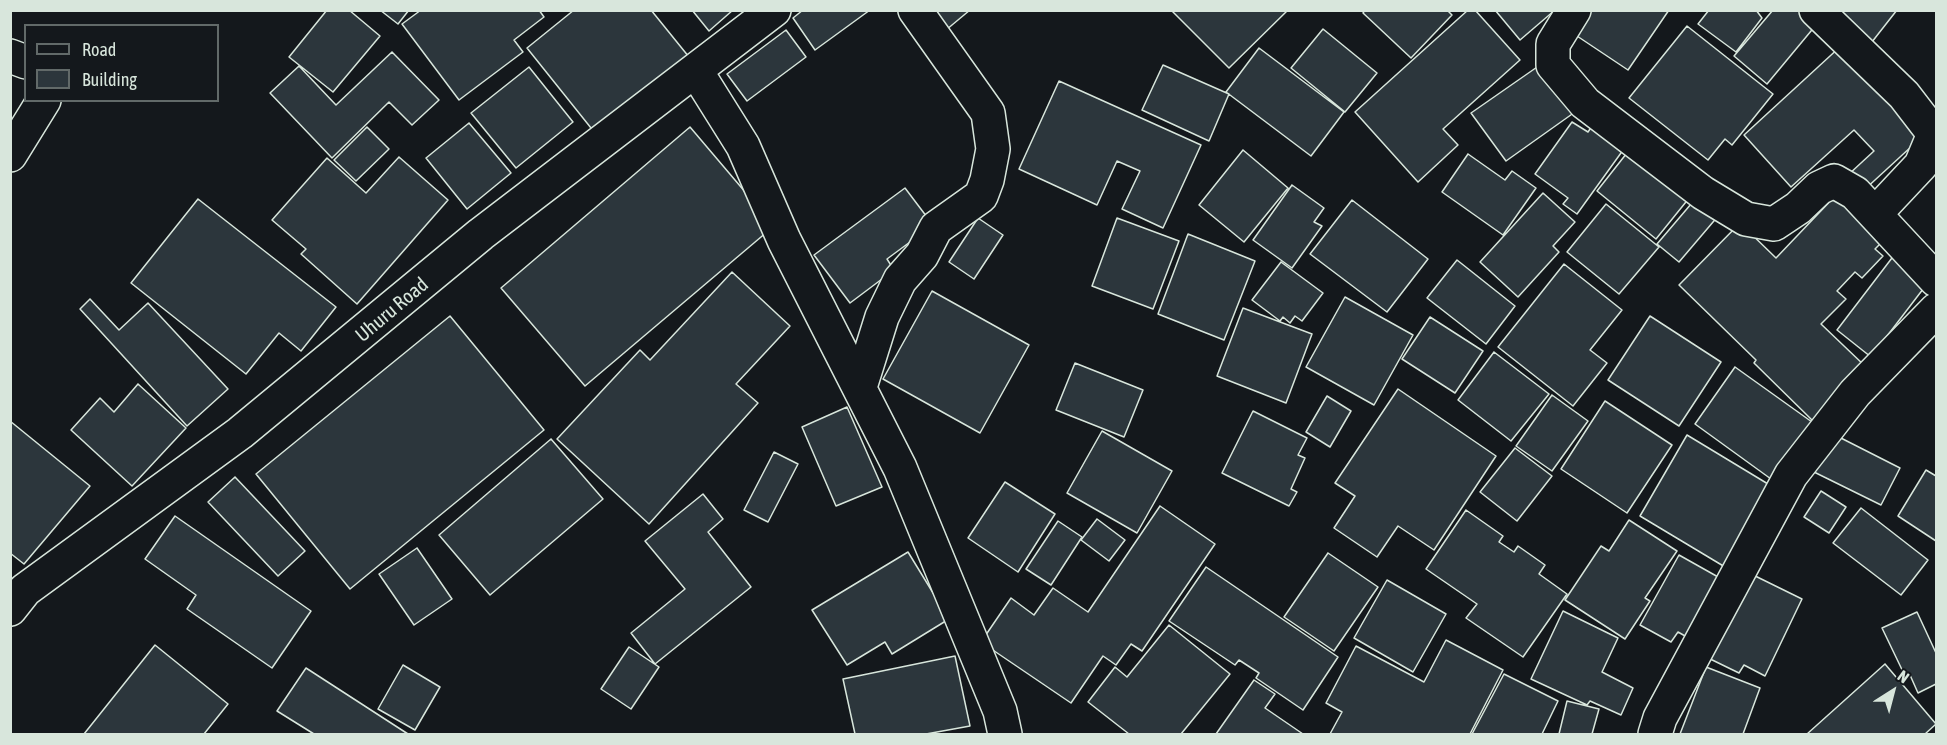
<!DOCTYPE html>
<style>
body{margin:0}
#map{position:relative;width:1947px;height:745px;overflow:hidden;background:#14181c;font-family:"Asap Condensed",sans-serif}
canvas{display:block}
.frame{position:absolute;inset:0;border:12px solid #d8e6dc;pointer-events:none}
.legend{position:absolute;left:24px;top:24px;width:195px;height:78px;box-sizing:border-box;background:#14181c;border:2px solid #626a69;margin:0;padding:8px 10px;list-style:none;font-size:18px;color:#d8e6dc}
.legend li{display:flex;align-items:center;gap:12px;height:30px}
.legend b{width:30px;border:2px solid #626a69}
.north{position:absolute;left:1863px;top:661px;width:60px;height:60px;-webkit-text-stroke:4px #14181c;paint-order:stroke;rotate:36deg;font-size:16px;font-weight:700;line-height:24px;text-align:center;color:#d8e6dc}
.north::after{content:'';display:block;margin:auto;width:21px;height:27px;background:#d8e6dc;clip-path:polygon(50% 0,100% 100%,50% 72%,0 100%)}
</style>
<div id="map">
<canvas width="1947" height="745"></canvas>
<div class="frame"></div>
<ul class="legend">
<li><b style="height:8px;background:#14181c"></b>Road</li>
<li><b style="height:16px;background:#2c363c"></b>Building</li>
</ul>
<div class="north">N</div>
</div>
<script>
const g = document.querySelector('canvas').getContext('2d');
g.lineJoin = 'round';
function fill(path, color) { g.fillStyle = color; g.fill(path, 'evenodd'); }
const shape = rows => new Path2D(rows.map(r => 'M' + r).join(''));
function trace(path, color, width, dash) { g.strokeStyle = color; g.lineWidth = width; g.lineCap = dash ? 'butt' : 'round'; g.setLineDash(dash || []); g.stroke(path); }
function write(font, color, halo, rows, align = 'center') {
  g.font = font + ' "Asap Condensed",sans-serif'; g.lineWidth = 4.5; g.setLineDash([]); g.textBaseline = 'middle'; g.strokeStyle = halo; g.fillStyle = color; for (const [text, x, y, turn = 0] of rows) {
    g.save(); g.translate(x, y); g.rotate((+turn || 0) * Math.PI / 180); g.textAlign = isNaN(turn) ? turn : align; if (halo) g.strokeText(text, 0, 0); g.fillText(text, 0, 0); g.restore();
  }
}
const building = shape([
 [327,10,349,10,380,36,333,92,289,57,327,10],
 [380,10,409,10,398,24,380,10],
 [421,10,539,10,544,17,514,40,523,52,459,100,402,24,421,10],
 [574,10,651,10,689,57,595,133,527,48,574,10],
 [692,10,733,10,709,31,692,10],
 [803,10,870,10,815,50,793,18,803,10],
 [930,10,970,10,946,30,930,10],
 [1171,10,1288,10,1229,68,1171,10],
 [1365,10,1447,10,1452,15,1411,58,1363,13,1365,10],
 [1468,10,1475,10,1520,60,1443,129,1458,145,1418,182,1355,112,1468,10],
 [1495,10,1555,10,1520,40,1495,10],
 [1581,10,1669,10,1628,70,1568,30,1581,10],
 [1709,10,1756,10,1762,18,1736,52,1698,24,1709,10],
 [1773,10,1810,10,1821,19,1767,84,1734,56,1773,10],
 [1821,10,1897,10,1868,47,1821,10],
 [1687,26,1773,94,1732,145,1725,139,1708,160,1629,98,1687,26],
 [1323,29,1377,73,1345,112,1291,68,1323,29],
 [786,30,806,57,747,101,727,74,786,30],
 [1842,45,1924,135,1863,191,1848,175,1874,151,1854,130,1791,187,1744,135,1842,45],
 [1259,48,1344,112,1311,156,1226,92,1259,48],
 [392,52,439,100,412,125,389,102,332,158,270,93,299,66,336,105,392,52],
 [1163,65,1229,94,1209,141,1142,110,1163,65],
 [1540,65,1575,112,1506,161,1471,113,1540,65],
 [529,67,573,122,516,168,471,113,529,67],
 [1059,81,1201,145,1163,228,1122,209,1140,171,1117,161,1097,205,1019,169,1059,81],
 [1572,122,1588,132,1594,123,1626,146,1577,214,1563,204,1568,198,1535,174,1572,122],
 [469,123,511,173,467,209,426,158,469,123],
 [367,127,389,149,356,181,334,160,367,127],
 [690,127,774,226,585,386,501,288,690,127],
 [1634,144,1694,192,1656,239,1597,191,1634,144],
 [1243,150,1288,188,1244,242,1199,205,1243,150],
 [1468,154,1505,180,1512,171,1536,188,1503,235,1442,192,1468,154],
 [399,157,448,200,357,304,301,254,306,249,272,220,327,158,366,193,399,157],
 [1292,185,1324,208,1314,222,1322,226,1292,268,1253,240,1292,185],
 [905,188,933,225,887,259,894,270,850,303,814,255,905,188],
 [1543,193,1575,222,1553,246,1559,252,1518,297,1480,262,1543,193],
 [1837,194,1884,240,1875,249,1883,256,1862,278,1855,272,1837,291,1846,299,1821,324,1866,367,1813,421,1754,363,1756,360,1679,285,1740,223,1776,258,1837,194],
 [1697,197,1719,215,1679,262,1657,244,1697,197],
 [198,199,336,307,301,351,279,333,246,374,131,283,198,199],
 [1352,200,1428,259,1387,312,1310,254,1352,200],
 [1606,204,1659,247,1619,294,1567,252,1606,204],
 [978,218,1003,235,974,279,949,262,978,218],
 [1117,218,1179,241,1153,309,1092,286,1117,218],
 [1188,234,1255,261,1224,340,1158,314,1188,234],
 [1895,254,1930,280,1871,357,1837,330,1895,254],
 [1457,260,1515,306,1486,344,1427,298,1457,260],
 [1281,262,1323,293,1302,321,1295,316,1290,323,1283,317,1280,321,1252,300,1281,262],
 [1564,264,1622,310,1590,350,1607,363,1573,406,1498,347,1564,264],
 [732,272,790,326,736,384,758,403,649,524,557,439,640,350,650,360,732,272],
 [932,291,1029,345,980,433,883,379,932,291],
 [1345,297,1413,335,1374,405,1306,367,1345,297],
 [90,299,119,330,148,303,228,389,187,426,80,309,90,299],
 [1243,308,1312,334,1286,403,1217,376,1243,308],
 [450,316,544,430,350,589,256,474,450,316],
 [1650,316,1721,362,1679,426,1608,380,1650,316],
 [1430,317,1483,351,1455,393,1402,359,1430,317],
 [1494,352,1549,394,1511,441,1458,400,1494,352],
 [1075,363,1143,390,1124,437,1056,410,1075,363],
 [1735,367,1812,422,1771,479,1695,424,1735,367],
 [138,384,186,428,132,486,71,430,100,398,114,412,138,384],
 [1398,389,1496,456,1434,550,1398,526,1377,557,1334,528,1355,496,1335,483,1398,389],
 [1552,395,1588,421,1552,471,1516,446,1552,395],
 [1327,396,1351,411,1330,447,1306,432,1327,396],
 [1605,401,1672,445,1627,513,1561,469,1605,401],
 [847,407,882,487,836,506,802,427,847,407],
 [1253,411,1307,438,1298,455,1305,458,1291,489,1297,492,1289,506,1222,473,1253,411],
 [10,421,90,486,24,564,10,553,10,421],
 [1102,431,1172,471,1137,533,1067,493,1102,431],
 [1833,434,1900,468,1881,505,1814,472,1833,434],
 [1687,435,1773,487,1725,567,1640,516,1687,435],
 [551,439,603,499,490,595,439,535,551,439],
 [1515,448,1552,476,1517,521,1480,492,1515,448],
 [774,452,798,464,768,522,744,510,774,452],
 [1926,470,1936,476,1936,541,1898,516,1926,470],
 [235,477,305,551,278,576,208,502,235,477],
 [1005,482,1055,514,1018,572,968,538,1005,482],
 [1821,491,1846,507,1829,533,1804,517,1821,491],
 [703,494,723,519,708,532,751,587,655,664,631,633,685,589,645,541,703,494],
 [1160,506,1215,544,1142,651,1131,644,1116,665,1103,656,1071,703,981,642,1011,598,1034,615,1053,588,1088,612,1160,506],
 [1861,508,1928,560,1901,595,1833,543,1861,508],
 [1466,510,1503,536,1499,542,1514,552,1518,546,1545,565,1539,574,1567,594,1523,657,1466,618,1477,604,1426,569,1466,510],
 [175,516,311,611,272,668,187,609,196,595,145,559,175,516],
 [1097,519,1125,540,1109,561,1081,540,1097,519],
 [1629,520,1677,551,1645,598,1650,601,1625,639,1565,600,1601,546,1609,551,1629,520],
 [1058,521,1082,537,1051,585,1026,569,1058,521],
 [417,548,452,599,414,625,379,574,417,548],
 [908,552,949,619,892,654,885,642,847,665,812,610,908,552],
 [1328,553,1378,587,1334,651,1284,617,1328,553],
 [1679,555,1727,582,1694,641,1678,632,1671,642,1640,625,1679,555],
 [1206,567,1338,657,1303,710,1256,678,1259,673,1239,660,1235,665,1169,621,1206,567],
 [1743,570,1802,599,1765,676,1744,665,1739,673,1702,655,1743,570],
 [1387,580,1446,614,1413,672,1354,638,1387,580],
 [1563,611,1618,638,1602,672,1633,688,1621,715,1590,701,1587,705,1531,679,1563,611],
 [1917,612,1936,653,1936,684,1918,693,1910,675,1906,678,1882,628,1917,612],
 [1169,625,1230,674,1181,734,1129,734,1088,702,1115,667,1127,677,1169,625],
 [1446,640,1503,670,1470,734,1330,734,1342,712,1326,703,1356,646,1424,682,1446,640],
 [155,645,228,704,204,734,84,734,155,645],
 [629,647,659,667,631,709,601,689,629,647],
 [955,656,970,726,926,734,855,734,843,679,955,656],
 [1885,664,1936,724,1925,734,1807,734,1885,664],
 [403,665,440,687,415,730,378,709,403,665],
 [1706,667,1760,688,1743,734,1680,734,1706,667],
 [306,668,408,734,314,734,277,711,306,668],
 [1504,674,1558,701,1542,734,1472,734,1504,674],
 [1254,680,1275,694,1265,708,1303,734,1216,734,1254,680],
 [1567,701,1599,709,1592,734,1559,734,1567,701]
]);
fill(building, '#2c363c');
trace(building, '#d8e6dc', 1.5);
const minor = shape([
 [1574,10,1553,44,1553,65,1585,103,1703,193,1746,219,1774,224,1798,208,1819,188,1834,181,1855,193,1936,280],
 [1816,10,1904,95,1934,134,1921,165,1875,214],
 [10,56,26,62],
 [696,71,743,146,784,240,900,468,1000,711,1005,734],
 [10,155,44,100],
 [860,387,882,317,900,280,922,255,936,228,981,196,987,180,993,149,988,113,915,10],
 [10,609,25,590,240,433,481,234,774,10],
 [1655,734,1660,718,1791,475,1855,393,1936,310]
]);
trace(minor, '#d8e6dc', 36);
trace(minor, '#14181c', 33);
write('20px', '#d8e6dc', '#14181c', [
 ["Uhuru Road",392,310,-40]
]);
</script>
